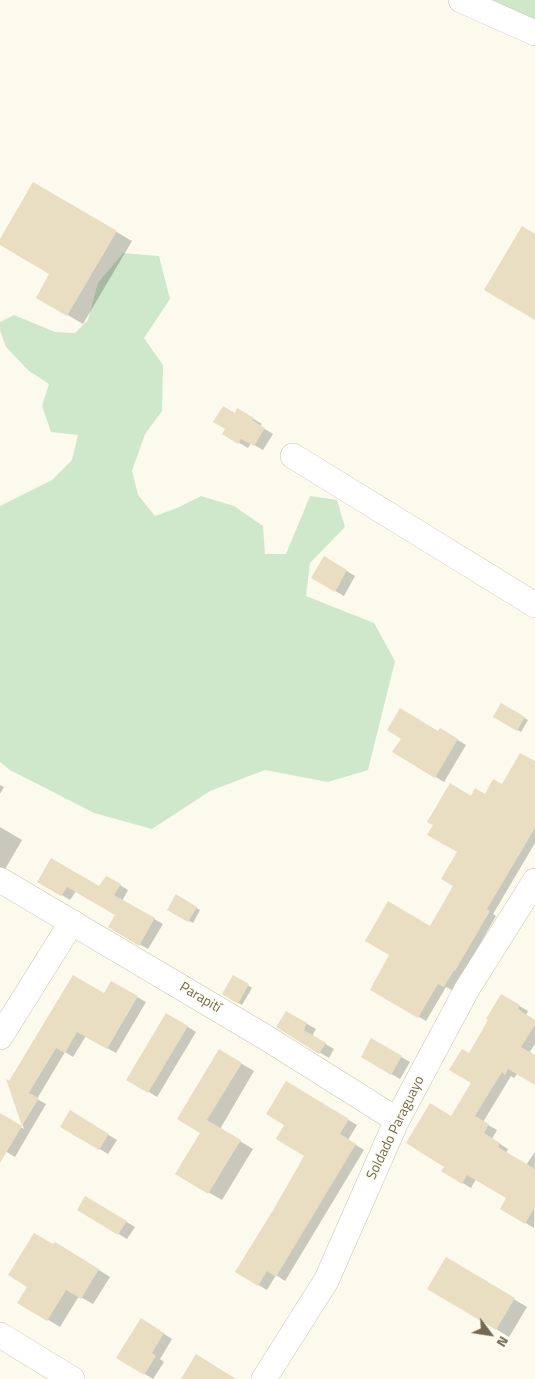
<!DOCTYPE html>
<meta charset="utf-8">
<style>
body{margin:0}
#map{position:relative;width:535px;height:1379px;overflow:hidden;background:#fbfaed;font-family:"Titillium Web",sans-serif}
canvas{display:block}
.north{position:absolute;left:465px;top:1309px;width:50px;height:50px;-webkit-text-stroke:4px #fefdf3;paint-order:stroke;rotate:121deg;font-size:14px;font-weight:700;line-height:20px;text-align:center;color:#756951}
.north::after{content:'';display:block;margin:auto;width:18px;height:22px;background:#756951;clip-path:polygon(50% 0,100% 100%,50% 72%,0 100%)}
</style>
<div id="map">
<canvas width="535" height="1379"></canvas>
<div class="north">N</div>
</div>
<script>
const g = document.querySelector('canvas').getContext('2d');
g.lineJoin = 'round';
function fill(path, color) { g.fillStyle = color; g.fill(path, 'evenodd'); }
const shape = rows => new Path2D(rows.map(r => 'M' + r).join(''));
function trace(path, color, width, dash) { g.strokeStyle = color; g.lineWidth = width; g.lineCap = dash ? 'butt' : 'round'; g.setLineDash(dash || []); g.stroke(path); }
function write(font, color, halo, rows, align = 'center') {
  g.font = font + ' "Titillium Web",sans-serif'; g.lineWidth = 4; g.setLineDash([]); g.textBaseline = 'middle'; g.strokeStyle = halo; g.fillStyle = color; for (const [text, x, y, turn = 0] of rows) {
    g.save(); g.translate(x, y); g.rotate((+turn || 0) * Math.PI / 180); g.textAlign = isNaN(turn) ? turn : align; if (halo) g.strokeText(text, 0, 0); g.fillText(text, 0, 0); g.restore();
  }
}
fill(shape([
 [488,0,535,0,535,20],
 [123,253,159,256,170,299,144,338,163,365,162,411,145,434,132,471,138,495,155,516,177,508,201,496,234,506,263,526,265,554,286,554,310,496,337,500,345,527,310,563,306,596,374,623,395,661,368,770,328,782,265,770,210,791,152,829,94,813,10,770,0,762,0,506,52,480,72,460,78,435,51,432,42,406,49,384,29,371,6,347,0,330,0,322,14,315,55,332,75,333,88,320,98,283]
]), '#cfe8cc');
fill(shape([
 [34,184,132,241,83,324,37,297,51,274,0,244],
 [238,410,262,424,260,426,273,434,263,450,251,443,248,448,224,434],
 [325,558,355,576,344,596,313,578],
 [502,705,528,720,521,732,495,717],
 [441,730,466,745,444,782,394,752,439,733],
 [535,763,535,843,493,914,496,916,463,974,461,974,452,990,446,987,426,1021,371,989,431,927,455,885,458,852,471,797,485,795],
 [0,785,4,787,0,794],
 [0,827,22,840,4,871,0,872],
 [38,881,100,888,115,882,128,890,122,901,163,924,148,949,109,927,116,914,76,891,70,900],
 [176,896,200,910,193,923,169,909],
 [234,976,252,988,242,1005,223,994],
 [112,983,146,1002,116,1053,86,1036,73,1057,65,1052,37,1099,46,1104,15,1157,0,1148,0,1114,24,1129,8,1081,9,1082,104,995],
 [502,996,528,1011,526,1015,535,1021,535,1044,529,1053,535,1057,535,1083,518,1073,514,1078,511,1076,483,1122,497,1130,492,1139,508,1149,506,1153,526,1165,535,1152,534,1228,501,1208,508,1198,476,1179,471,1188,443,1171,446,1166,451,1118,473,1083,470,1055],
 [286,1012,316,1029,312,1036,334,1049,329,1058,278,1027],
 [167,1014,196,1032,157,1097,128,1079],
 [372,1040,410,1062,400,1079,363,1057],
 [220,1051,254,1071,220,1129,253,1149,222,1200,177,1174,202,1132],
 [286,1083,357,1125,348,1140,364,1150,285,1281,276,1275,267,1290,236,1272,276,1208,305,1155,286,1125],
 [70,1112,117,1140,108,1154,61,1126],
 [85,1197,135,1227,127,1239,78,1209],
 [54,1246,67,1250,110,1277,93,1304,79,1296,60,1327,19,1302],
 [447,1259,527,1307,509,1337,429,1288],
 [150,1325,172,1339,160,1359,164,1362,153,1379,118,1357]
]), '#0003');
fill(shape([
 [33,182,117,231,67,316,36,298,49,274,0,245,0,239],
 [522,226,535,234,535,320,484,290],
 [223,406,235,413,237,408,254,418,252,420,265,428,254,446,241,439,238,444,222,434,225,429,213,422],
 [324,556,347,570,335,592,311,578],
 [501,703,525,717,517,731,493,717],
 [400,708,438,731,440,728,458,739,435,778,392,752,401,739,387,730],
 [520,753,535,761,535,828,487,909,490,911,455,971,454,970,444,987,438,984,418,1018,370,990,389,955,365,941,388,901,430,926,453,886,441,879,457,852,427,835,433,825,427,822,450,783,471,796,475,788,485,794,493,779,502,784],
 [51,858,99,886,106,876,121,884,114,895,155,918,139,946,108,927,115,915,67,887,61,896,37,882],
 [176,894,197,907,188,922,167,910],
 [73,975,104,993,111,981,138,996,107,1049,77,1032,65,1053,56,1048,29,1093,39,1098,22,1126,6,1079,9,1081],
 [233,975,249,984,238,1004,222,994],
 [501,994,520,1005,518,1009,535,1020,535,1025,521,1047,535,1055,535,1085,508,1069,505,1075,502,1072,475,1116,489,1124,484,1133,500,1143,498,1147,535,1169,535,1207,525,1224,500,1209,506,1198,467,1175,462,1184,441,1171,444,1167,406,1143,430,1103,451,1116,471,1083,449,1070,462,1049,469,1053,488,1020,486,1019],
 [286,1011,307,1023,304,1030,326,1043,319,1054,276,1027],
 [166,1013,188,1026,148,1093,126,1080],
 [371,1038,402,1056,391,1075,361,1057],
 [219,1049,242,1063,207,1120,241,1140,208,1194,175,1174,200,1133,177,1119],
 [286,1081,349,1119,340,1134,356,1144,276,1277,267,1271,258,1286,235,1272,275,1207,304,1156,276,1139,284,1125,266,1114],
 [70,1110,109,1134,99,1150,60,1127],
 [0,1113,22,1126,0,1163],
 [85,1196,127,1221,118,1235,77,1210],
 [34,1233,53,1244,55,1242,99,1269,81,1299,66,1290,47,1321,17,1303,27,1287,8,1275],
 [446,1257,515,1298,496,1330,427,1289],
 [141,1318,164,1333,152,1353,156,1356,144,1375,116,1358],
 [196,1354,236,1379,181,1379]
]), '#e9ddc2');
const minor = shape([
 [461,0,535,33],
 [293,456,535,605],
 [0,880,265,1037,397,1120],
 [0,1037,72,922],
 [0,1335,72,1379],
 [264,1379,326,1281,397,1120,467,989,535,881]
]);
trace(minor, '#cbc4b0', 26);
trace(minor, '#fff', 25);
write('14px', '#756951', '#fefdf3', [
 ["Parapití",200,998,31],
 ["Soldado Paraguayo",396,1128,-64]
]);
</script>
